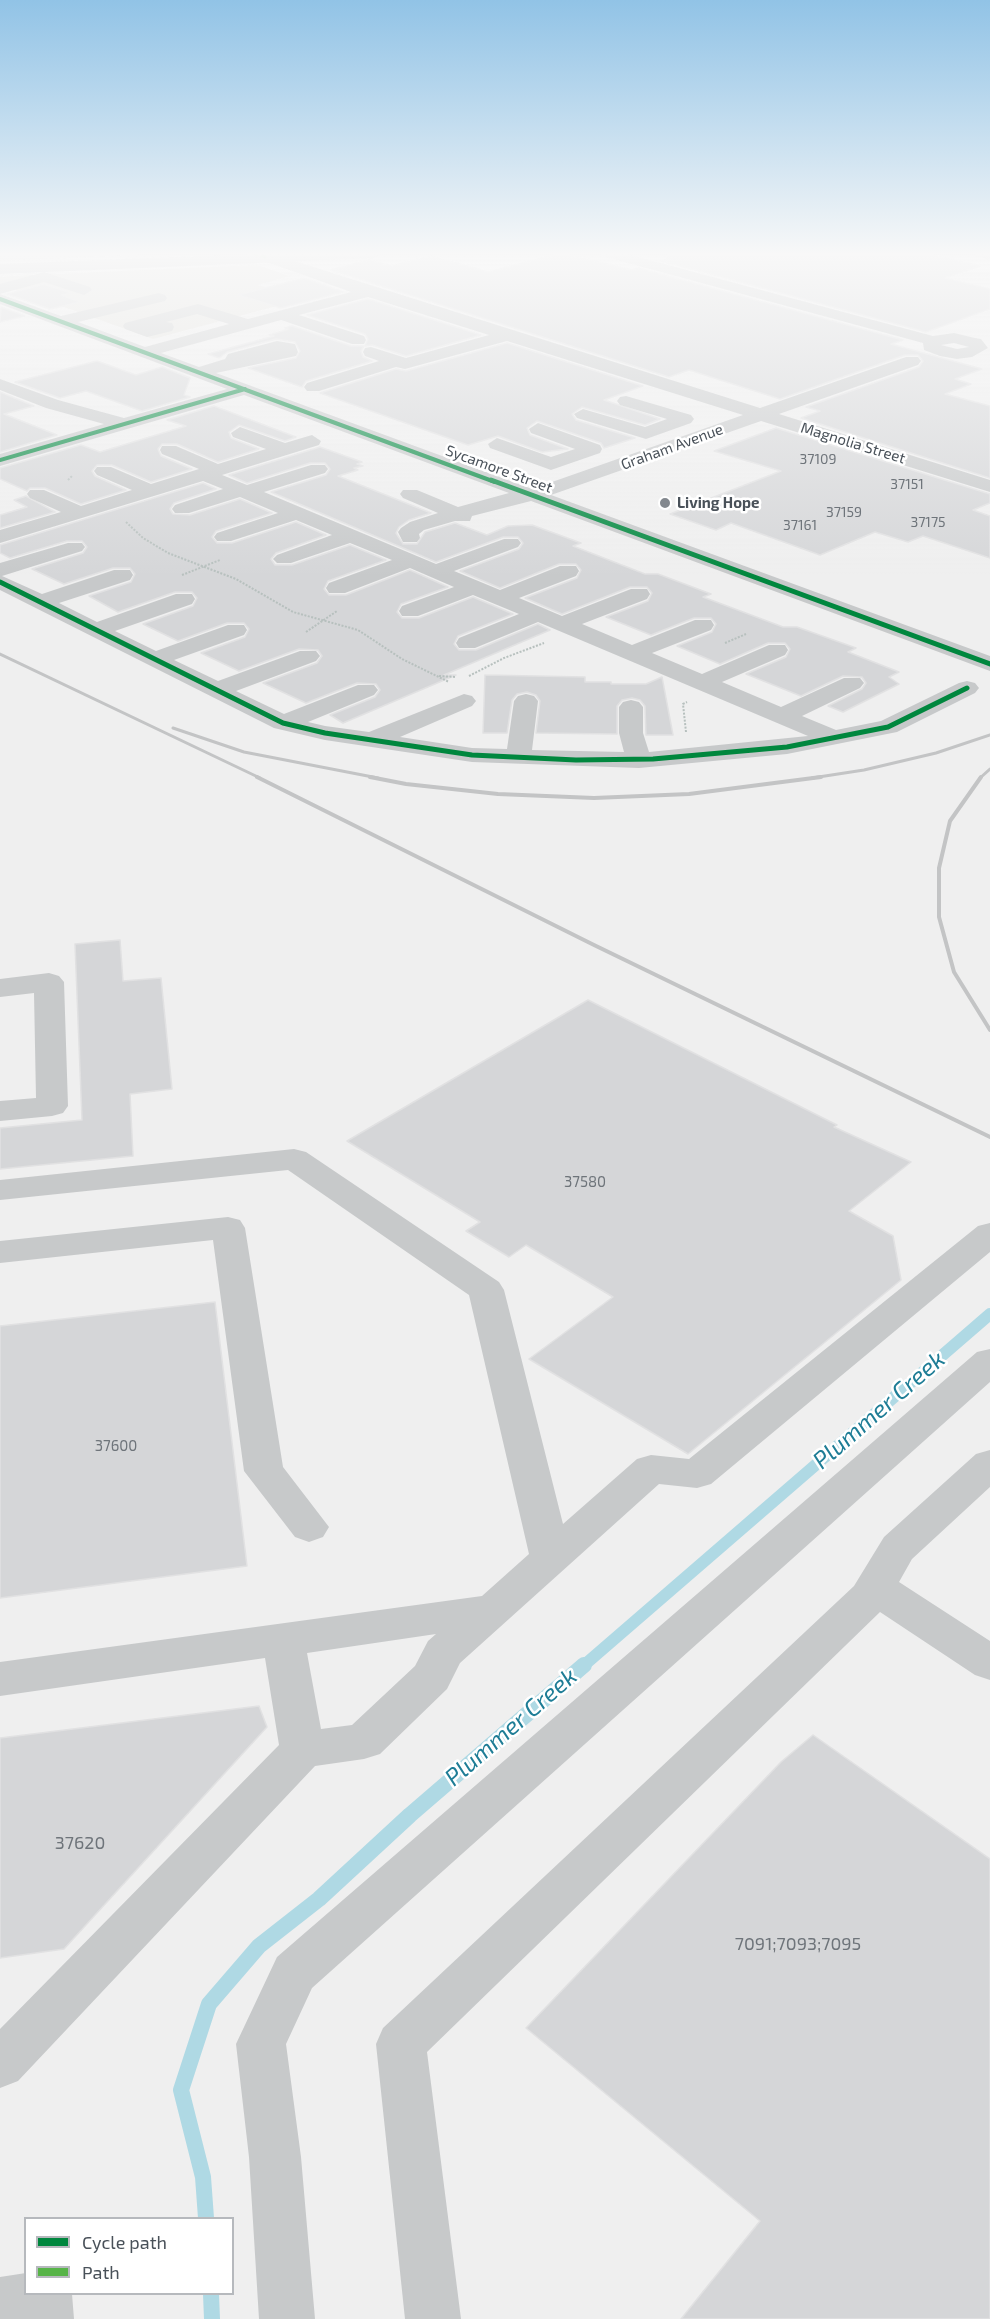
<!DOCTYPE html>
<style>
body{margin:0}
#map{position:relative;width:990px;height:2319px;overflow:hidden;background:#efefef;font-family:"Exo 2",sans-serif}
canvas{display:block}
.legend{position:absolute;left:24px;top:2217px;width:210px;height:78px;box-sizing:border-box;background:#fff;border:2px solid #b6b9bd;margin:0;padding:8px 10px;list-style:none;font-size:18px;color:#495159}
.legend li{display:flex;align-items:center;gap:12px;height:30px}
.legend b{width:30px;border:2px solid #b6b9bd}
</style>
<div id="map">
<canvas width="990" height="2319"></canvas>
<ul class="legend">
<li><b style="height:8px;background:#00873e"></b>Cycle path</li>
<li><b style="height:8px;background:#57b448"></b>Path</li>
</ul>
</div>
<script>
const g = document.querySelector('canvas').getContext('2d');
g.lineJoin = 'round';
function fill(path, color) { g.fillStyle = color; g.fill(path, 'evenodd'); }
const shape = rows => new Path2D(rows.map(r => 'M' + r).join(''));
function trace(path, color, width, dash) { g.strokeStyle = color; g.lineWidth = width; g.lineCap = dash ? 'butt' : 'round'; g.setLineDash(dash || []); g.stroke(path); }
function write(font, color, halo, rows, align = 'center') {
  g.font = font + ' "Exo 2",sans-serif'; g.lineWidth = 5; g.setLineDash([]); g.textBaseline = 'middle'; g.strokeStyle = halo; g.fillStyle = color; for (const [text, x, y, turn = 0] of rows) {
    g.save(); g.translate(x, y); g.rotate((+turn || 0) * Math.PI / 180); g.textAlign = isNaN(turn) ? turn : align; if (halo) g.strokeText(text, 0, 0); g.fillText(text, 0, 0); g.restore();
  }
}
fill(shape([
 [0,253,178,253,0,261],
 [257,265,290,276,258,285,303,299,153,339,0,284,0,277,10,276]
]), '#e3e2dd');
trace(shape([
 [582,1667,990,1314]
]), '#afd9e4', 12);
trace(shape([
 [206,2218,203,2177,181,2090,209,2004,259,1946,319,1899,410,1815,584,1665],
 [211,2294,212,2319]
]), '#afd9e4', 16);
const building = shape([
 [562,253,632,270,638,268,903,340,891,344,982,369,955,379,971,384,945,394,990,406,990,478,801,418,820,411,806,407,919,367,923,361,918,355,905,355,780,399,689,370,669,377,331,270,369,260,392,266,431,256,488,272,562,253],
 [669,253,925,253,980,266,945,278,990,289,990,309,926,332,662,261,668,259,669,253],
 [304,278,343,292,281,308,238,295,304,278],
 [44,284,71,293,62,295,80,302,50,309,7,294,44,284],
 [368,299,481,335,406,356,372,345,365,346,368,339,365,334,307,315,368,299],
 [1,307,25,316,0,322,1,307],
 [292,326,351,346,364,346,361,351,363,357,372,361,306,381,302,387,248,368,296,358,300,351,295,342,276,339,227,352,219,358,208,354,274,336,269,335,289,329,285,328,292,326],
 [507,343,643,386,604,400,660,419,645,425,582,407,572,414,576,420,635,438,604,448,601,443,537,421,527,428,530,435,568,449,542,452,498,436,468,445,320,393,396,369,406,371,507,343],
 [97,361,136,375,162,367,190,378,184,395,190,397,142,411,86,391,60,398,15,382,97,361],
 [0,392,34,406,4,414,57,435,0,452,0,392],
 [214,406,296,437,285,441,239,425,229,432,231,438,259,449,218,462,177,444,162,444,158,449,161,456,192,469,151,482,112,465,97,465,92,471,95,476,126,490,81,504,45,488,30,488,27,491,0,479,0,468,81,445,100,452,186,426,167,420,214,406],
 [776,428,990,494,990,503,973,510,990,516,990,558,923,536,908,542,875,532,820,555,731,523,716,530,670,514,781,471,714,451,776,428],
 [320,447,362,462,357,464,363,466,354,468,358,470,338,476,431,513,409,520,399,527,396,533,403,544,417,544,425,532,455,523,487,535,508,526,532,525,581,543,573,546,645,574,658,574,711,594,703,597,783,627,797,627,856,648,848,652,899,672,889,677,899,684,843,712,828,706,862,689,866,683,862,677,843,676,801,696,746,674,786,657,790,649,785,643,768,643,720,664,677,646,712,632,716,624,711,618,694,618,651,635,606,617,648,601,652,593,647,587,630,587,562,614,525,598,577,578,581,570,576,564,559,564,500,588,460,571,519,549,523,543,518,537,503,537,436,562,271,492,326,475,330,469,325,463,310,463,247,483,229,475,320,447],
 [203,483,216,489,174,503,170,509,173,514,190,515,240,499,272,513,216,531,212,537,217,543,232,543,296,522,326,535,276,553,271,559,275,565,292,565,350,545,386,560,328,581,324,589,329,595,346,595,410,570,448,587,401,604,397,612,402,618,419,618,473,597,513,614,458,636,454,644,459,650,476,650,538,624,550,630,444,675,456,675,343,723,330,715,375,697,380,690,376,684,357,683,306,703,263,683,317,663,322,656,318,650,299,649,239,671,201,653,245,637,249,629,244,623,227,623,178,641,143,624,193,606,197,598,192,592,175,592,118,612,89,596,131,582,135,574,130,568,113,568,64,584,32,569,83,553,87,547,82,541,67,541,10,558,0,553,0,545,203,483],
 [26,496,55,512,0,528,0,515,27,507,14,500,26,496],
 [485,675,585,677,585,682,611,682,611,684,646,684,662,677,673,735,646,735,645,706,640,700,632,698,622,700,617,706,617,734,536,733,540,701,536,695,527,692,517,694,512,700,507,733,483,733,485,675],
 [120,940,123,981,161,978,172,1089,130,1094,133,1156,0,1169,0,1128,82,1120,75,944,120,940],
 [588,1000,837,1125,834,1127,911,1162,849,1211,893,1236,901,1280,688,1454,529,1359,613,1297,526,1245,509,1257,466,1231,480,1222,347,1141,588,1000],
 [215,1302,247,1566,0,1598,0,1326,215,1302],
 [259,1706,267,1727,64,1949,0,1958,0,1738,259,1706],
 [813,1735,990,1859,990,2319,681,2319,760,2221,526,2028,781,1762,813,1735]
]);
fill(building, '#d5d6d8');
trace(building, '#e1e1e2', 1.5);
trace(shape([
 [68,480,72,476],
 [126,522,143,538,168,553,236,579,293,612,358,630,402,659,449,682],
 [182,575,220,560],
 [306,632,337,611],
 [725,643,746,634],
 [439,676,456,677],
 [469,676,504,658,544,643],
 [686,732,683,704,687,702]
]), '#b7c0be', 2, [2, 1.5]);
fill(shape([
 [269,253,760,408,906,357,918,357,921,361,918,365,779,414,990,480,990,492,761,421,551,495,990,656,990,671,531,501,472,516,470,521,455,521,424,530,419,534,420,538,417,542,403,542,398,532,401,528,410,522,438,513,403,498,400,494,403,490,417,490,458,507,509,493,244,395,0,466,0,454,104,424,46,408,0,390,0,379,58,400,124,418,227,389,0,304,0,294,61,316,159,293,165,295,167,298,165,301,78,322,145,347,229,324,197,314,166,322,172,323,174,327,172,331,147,337,125,329,123,326,125,323,198,304,248,319,351,292,264,261,261,258,264,255,269,253],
 [368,297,489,335,406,358,371,347,365,348,363,352,365,356,379,361,307,383,304,387,307,391,319,391,396,367,405,369,507,341,743,415,532,489,216,373,296,356,298,352,295,344,277,341,228,354,225,359,199,367,161,353,281,320,352,344,364,344,366,340,364,336,299,315,368,297],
 [599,253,623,253,933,336,954,333,975,338,981,339,988,348,972,357,957,359,940,356,924,350,923,343,602,256,599,253],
 [954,343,969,347,957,349,941,345,954,343],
 [974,253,990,253,990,260,977,256,974,253],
 [44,272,90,287,92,290,84,295,44,282,0,294,0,284,44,272],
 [626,396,691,415,694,419,691,423,646,439,577,418,574,414,583,409,645,427,667,419,620,405,617,401,620,397,626,396],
 [538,423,600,445,602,449,600,453,551,470,490,448,488,444,497,438,551,457,575,449,531,433,529,429,538,423],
 [240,427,285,443,312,435,321,441,319,445,222,475,247,485,311,465,325,465,328,469,325,473,264,492,436,564,504,539,518,539,521,543,518,547,454,571,500,590,560,566,576,566,579,571,576,576,519,598,562,616,631,589,647,589,650,594,647,599,582,624,632,645,695,620,711,620,714,625,711,630,652,653,702,674,769,645,785,645,788,650,785,655,722,682,781,707,844,678,860,678,864,683,860,688,802,716,836,730,881,721,959,683,967,681,975,683,979,688,975,693,897,732,787,754,639,768,472,762,325,740,274,728,0,590,0,563,68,543,82,543,85,547,82,551,2,576,42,594,114,570,130,570,133,575,130,580,59,603,97,622,176,594,192,594,195,599,192,604,115,631,156,651,228,625,244,625,247,630,244,635,174,660,218,681,300,651,316,651,320,656,316,661,236,691,284,714,358,685,374,685,378,690,374,695,308,722,325,726,369,732,464,694,472,696,476,701,472,706,400,737,472,748,507,749,514,701,518,696,526,694,534,696,538,701,532,750,624,752,619,733,619,707,623,702,631,700,639,702,643,707,643,733,649,752,808,736,538,622,475,648,459,648,456,643,459,638,519,614,473,595,418,616,402,616,399,611,402,606,454,587,410,568,345,593,329,593,326,588,329,583,392,560,350,543,291,563,277,563,273,559,277,555,332,535,296,520,231,541,217,541,214,537,217,533,278,513,240,497,189,513,175,513,172,509,175,505,223,489,203,481,0,543,0,530,61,512,30,498,27,494,30,490,44,490,81,506,132,490,97,475,94,471,97,467,111,467,151,484,199,469,162,454,160,450,162,446,176,446,218,464,266,449,233,437,231,433,240,427],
 [49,973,59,976,64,982,68,1106,63,1113,52,1116,0,1121,0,1101,36,1098,34,993,0,997,0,979,49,973],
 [294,1149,306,1152,499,1282,504,1290,563,1524,637,1459,651,1455,689,1459,978,1226,990,1223,990,1252,711,1484,697,1488,659,1484,460,1663,447,1689,380,1754,364,1759,315,1766,18,2081,0,2088,0,2029,279,1745,265,1658,0,1696,0,1662,482,1596,529,1554,469,1295,288,1170,0,1200,0,1180,294,1149],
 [436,1634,428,1641,415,1666,352,1725,321,1729,307,1653,436,1634],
 [228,1217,240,1220,245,1228,283,1467,329,1527,323,1537,309,1542,295,1537,244,1471,213,1240,0,1263,0,1241,228,1217],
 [990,1349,990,1382,312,1988,286,2044,301,2157,315,2319,259,2319,249,2157,236,2044,277,1957,977,1352,990,1349],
 [990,1450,990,1487,912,1559,899,1582,990,1641,990,1680,975,1675,880,1612,427,2052,461,2319,405,2319,376,2044,383,2028,854,1586,884,1537,976,1454,990,1450],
 [26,2273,26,2294,72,2294,74,2319,0,2319,0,2277,26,2273]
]), '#c7c9ca');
fill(shape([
 [273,253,382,253,374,258,0,274,0,264,273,253]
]), '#c4c7ca');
trace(shape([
 [0,654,260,778],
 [173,728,244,752,378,778],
 [812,778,864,770,936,753,990,735],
 [980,778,990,769]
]), '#c3c4c5', 3);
trace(shape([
 [257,777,594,945,990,1137],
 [370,777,406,784,498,794,594,798,689,794,821,777],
 [981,777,950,821,939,868,939,917,954,972,990,1030]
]), '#c3c4c5', 4);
trace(shape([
 [252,253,269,258]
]), '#57b448', 3, [6, 3]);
trace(shape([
 [0,299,495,482],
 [0,460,245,389]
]), '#00873e', 4);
trace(shape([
 [491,480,990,664],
 [0,582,283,723,325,733,472,755,576,760,653,759,787,747,888,727,967,688]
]), '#00873e', 5);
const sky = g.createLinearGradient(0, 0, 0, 577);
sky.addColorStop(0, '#91c3e6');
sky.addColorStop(0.44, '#f8f8f8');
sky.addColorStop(1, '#f8f8f800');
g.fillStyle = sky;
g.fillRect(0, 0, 990, 577);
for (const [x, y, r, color] of [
 [665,503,6,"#83888e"]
]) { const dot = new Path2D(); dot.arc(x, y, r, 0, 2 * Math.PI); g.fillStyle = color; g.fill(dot); trace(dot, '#fff', 2); }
write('14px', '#6e747a', null, [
 ["37109",818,459],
 ["37151",907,484],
 ["37159",844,512],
 ["37175",928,522],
 ["37161",800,525]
]);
write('15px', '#495159', '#fff', [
 ["Magnolia Street",853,443,17],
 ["Graham Avenue",672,447,-20],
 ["Sycamore Street",499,469,20]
]);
write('bold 15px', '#495159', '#fff', [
 ["Living Hope",677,503]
], 'left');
write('15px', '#6e747a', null, [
 ["37580",585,1182],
 ["37600",116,1446]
]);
write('18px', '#6e747a', null, [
 ["37620",80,1843],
 ["7091;7093;7095",798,1944]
]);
write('italic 24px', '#1e7d96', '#fff', [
 ["Plummer Creek",879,1410,-41],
 ["Plummer Creek",511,1727,-41]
]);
</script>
